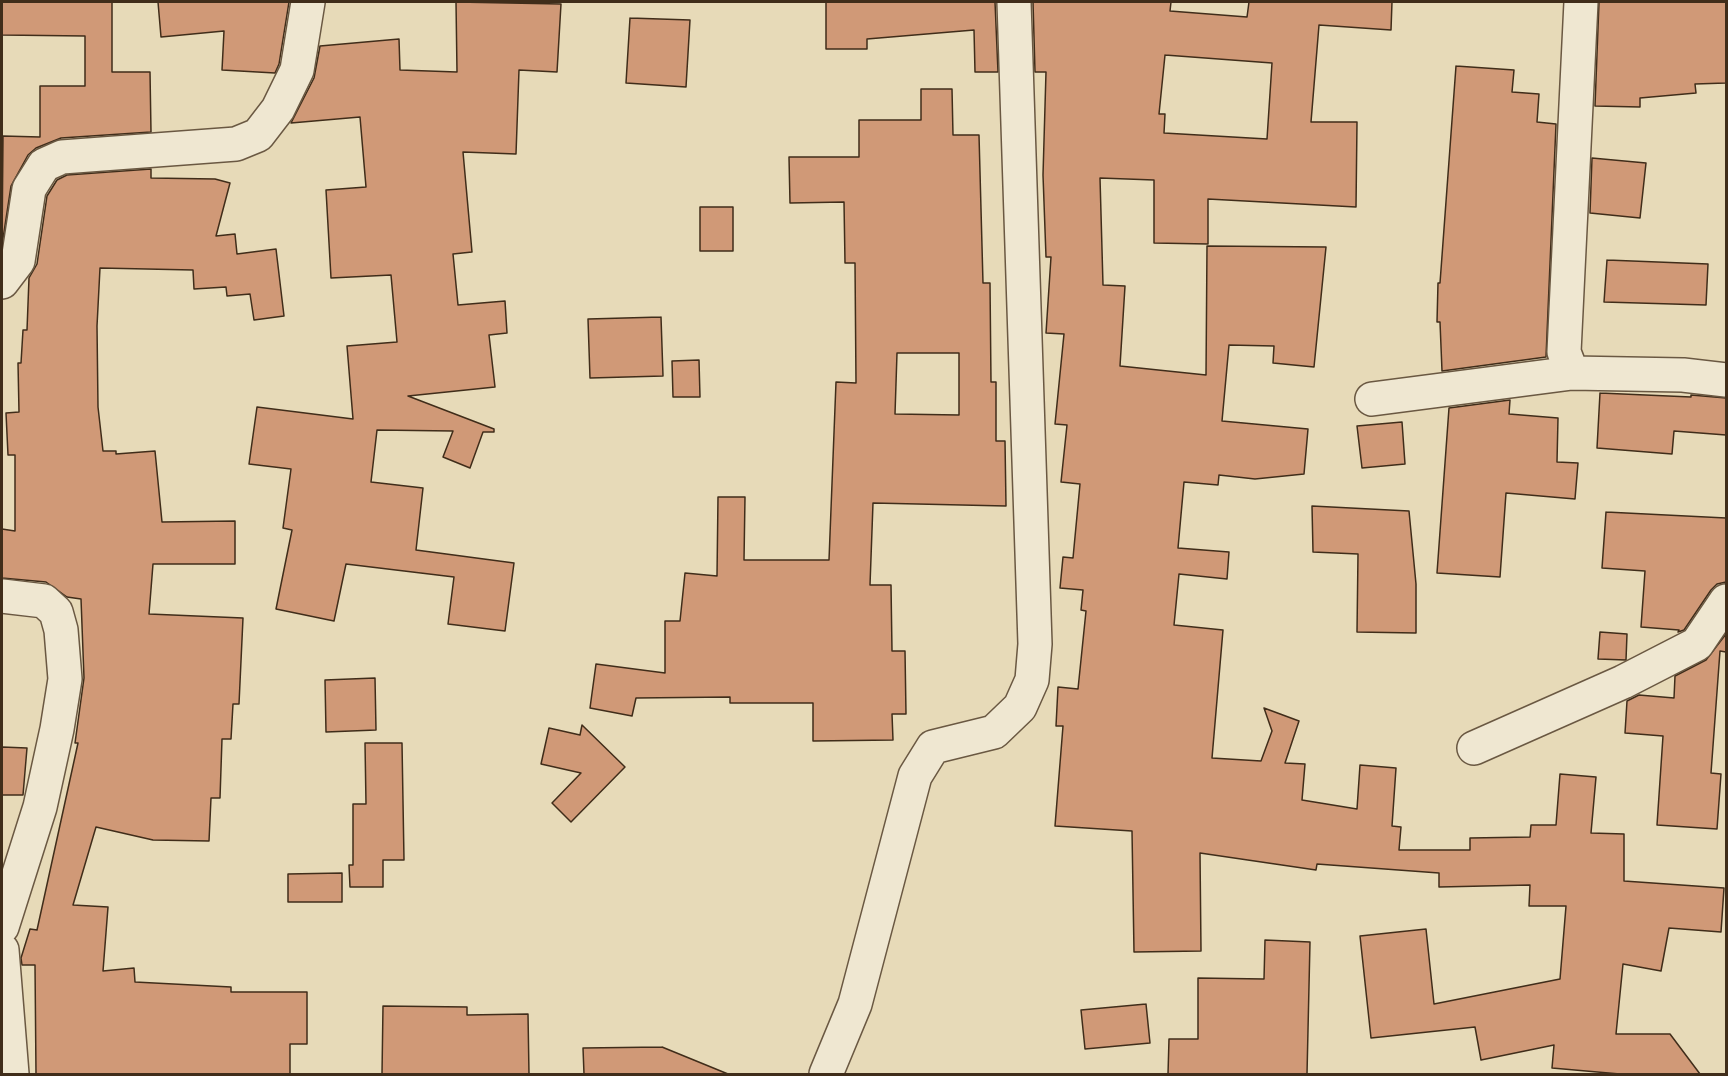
<!DOCTYPE html>
<style>
body{margin:0}
#map{position:relative;width:1728px;height:1076px;overflow:hidden;background:#e7dab8;font-family:Cardo,serif}
canvas{display:block}
.frame{position:absolute;inset:0;border:3px solid #402d1a;pointer-events:none}
</style>
<div id="map">
<canvas width="1728" height="1076"></canvas>
<div class="frame"></div>
</div>
<script>
const g = document.querySelector('canvas').getContext('2d');
g.lineJoin = 'round';
function fill(path, color) { g.fillStyle = color; g.fill(path, 'evenodd'); }
const shape = rows => new Path2D(rows.map(r => 'M' + r).join(''));
function trace(path, color, width, dash) { g.strokeStyle = color; g.lineWidth = width; g.lineCap = dash ? 'butt' : 'round'; g.setLineDash(dash || []); g.stroke(path); }
const building = shape([
 [2,2,112,2,112,72,150,72,151,132,61,138,36,148,28,155,11,186,2,245,3,136,40,137,40,86,85,86,85,36,2,35,2,2],
 [158,2,289,2,279,64,275,73,222,70,224,31,161,37,158,2],
 [456,2,561,4,557,72,519,70,516,154,463,152,472,252,453,254,458,305,505,301,507,333,489,335,495,387,408,396,494,429,494,432,483,432,470,468,443,457,453,431,377,430,371,482,423,488,416,550,514,563,505,631,448,624,454,577,346,564,334,621,276,609,292,530,283,528,291,469,249,464,257,407,353,419,347,346,397,342,391,275,331,278,326,190,366,187,360,117,291,123,314,78,320,46,399,39,400,70,457,72,456,2],
 [826,2,995,2,998,72,975,72,974,30,867,39,867,49,826,49,826,2],
 [1033,2,1171,2,1170,11,1247,17,1249,2,1392,2,1391,30,1319,25,1311,122,1357,122,1356,207,1208,199,1208,244,1154,243,1154,180,1100,178,1103,285,1125,286,1120,366,1206,375,1207,246,1326,247,1314,367,1273,363,1274,346,1229,345,1222,421,1308,429,1304,474,1255,479,1219,475,1218,485,1184,482,1178,548,1229,552,1227,579,1179,574,1174,625,1223,630,1212,758,1261,761,1272,731,1264,708,1299,721,1285,763,1305,764,1302,800,1357,809,1360,765,1396,768,1392,826,1401,827,1399,850,1470,850,1470,838,1530,837,1531,825,1556,825,1560,774,1596,777,1591,833,1624,834,1624,881,1724,888,1721,932,1669,928,1661,971,1623,964,1616,1034,1670,1034,1700,1074,1620,1074,1552,1068,1554,1045,1481,1060,1475,1027,1371,1038,1360,936,1426,929,1434,1004,1560,979,1566,906,1529,906,1530,885,1439,887,1439,873,1317,864,1316,870,1200,853,1201,951,1134,952,1132,831,1055,826,1063,726,1056,726,1058,687,1078,689,1086,611,1081,610,1083,590,1060,588,1063,557,1073,558,1080,484,1061,482,1067,425,1055,424,1064,334,1046,333,1051,257,1046,257,1043,175,1046,72,1035,72,1033,2],
 [1165,55,1272,63,1267,139,1164,133,1165,114,1159,114,1165,55],
 [1599,2,1726,2,1726,83,1695,84,1696,93,1640,98,1640,107,1595,106,1599,2],
 [630,18,690,20,686,87,626,83,630,18],
 [1456,66,1514,70,1512,92,1539,94,1537,122,1556,124,1546,357,1442,371,1440,322,1437,322,1438,283,1440,283,1456,66],
 [921,89,952,89,953,135,979,135,983,283,990,283,991,382,996,382,996,441,1005,441,1006,506,873,503,870,585,891,585,892,651,905,651,906,714,892,714,893,740,813,741,813,703,730,703,730,697,636,698,632,716,590,708,596,664,665,673,665,621,680,621,685,573,717,576,718,497,745,497,744,560,829,560,836,382,856,383,855,263,845,263,844,202,790,203,789,157,859,157,859,120,921,120,921,89],
 [897,353,959,353,959,415,895,414,897,353],
 [1592,158,1646,163,1640,218,1590,213,1592,158],
 [151,169,151,178,215,179,230,183,216,236,235,234,237,254,276,249,284,316,254,320,250,294,227,296,226,287,194,289,193,270,100,268,97,326,98,407,103,451,116,451,116,454,155,451,162,522,235,521,235,564,153,564,149,614,243,618,239,704,233,704,231,739,222,739,220,798,211,798,209,841,153,840,96,827,73,905,108,907,103,971,134,968,135,982,231,987,231,992,307,992,307,1044,290,1044,290,1074,36,1074,35,965,22,965,21,958,30,929,37,930,78,743,75,743,84,678,81,599,67,597,46,582,2,578,2,529,15,531,15,455,8,455,6,413,19,412,18,363,21,363,23,330,27,330,29,278,37,264,47,196,57,180,67,175,151,169],
 [700,207,733,207,733,251,700,251,700,207],
 [1607,260,1708,264,1706,305,1604,302,1607,260],
 [661,317,663,376,590,378,588,319,661,317],
 [699,360,700,397,673,397,672,361,699,360],
 [1600,393,1691,397,1691,395,1726,398,1726,435,1674,431,1672,454,1597,448,1600,393],
 [1510,400,1509,414,1558,418,1557,462,1578,463,1575,499,1506,493,1500,577,1437,573,1449,408,1510,400],
 [1402,422,1405,464,1362,468,1357,426,1402,422],
 [1312,506,1409,511,1416,584,1416,633,1357,632,1358,554,1313,552,1312,506],
 [1606,512,1726,518,1726,582,1717,584,1711,590,1684,630,1678,632,1679,630,1641,627,1645,571,1602,568,1606,512],
 [1600,632,1627,634,1626,660,1598,659,1600,632],
 [1726,634,1726,652,1720,651,1711,773,1721,774,1717,829,1657,825,1663,736,1625,733,1627,701,1639,695,1674,698,1675,676,1706,660,1726,634],
 [375,678,376,730,326,732,325,680,375,678],
 [582,725,625,767,571,822,552,803,581,773,541,764,549,728,580,735,582,725],
 [365,743,402,743,404,860,383,860,383,887,350,887,349,865,353,865,353,804,366,804,365,743],
 [2,747,27,748,23,795,2,795,2,747],
 [342,873,342,902,288,902,288,874,342,873],
 [1265,940,1310,942,1307,1074,1168,1074,1169,1039,1198,1039,1198,978,1264,979,1265,940],
 [1146,1004,1150,1043,1085,1049,1081,1010,1146,1004],
 [383,1006,467,1007,467,1015,528,1014,529,1074,382,1074,383,1006],
 [662,1047,728,1074,584,1074,583,1048,662,1047]
]);
fill(building, '#d09977');
trace(building, '#402d1a', 1.5);
const minor = shape([
 [2,282,18,261,29,189,44,165,62,157,236,144,258,135,278,109,297,70,308,2],
 [1572,373,1564,352,1581,2],
 [1372,399,1572,373,1683,375,1726,380],
 [2,596,44,601,56,612,61,630,65,679,57,729,40,807,2,927],
 [1474,748,1623,682,1697,644,1726,601],
 [2,950,12,1074],
 [826,1074,855,1004,915,776,933,747,994,732,1020,707,1032,680,1035,644,1014,2]
]);
trace(minor, '#6a5842', 36);
trace(minor, '#efe7d1', 33);
</script>
